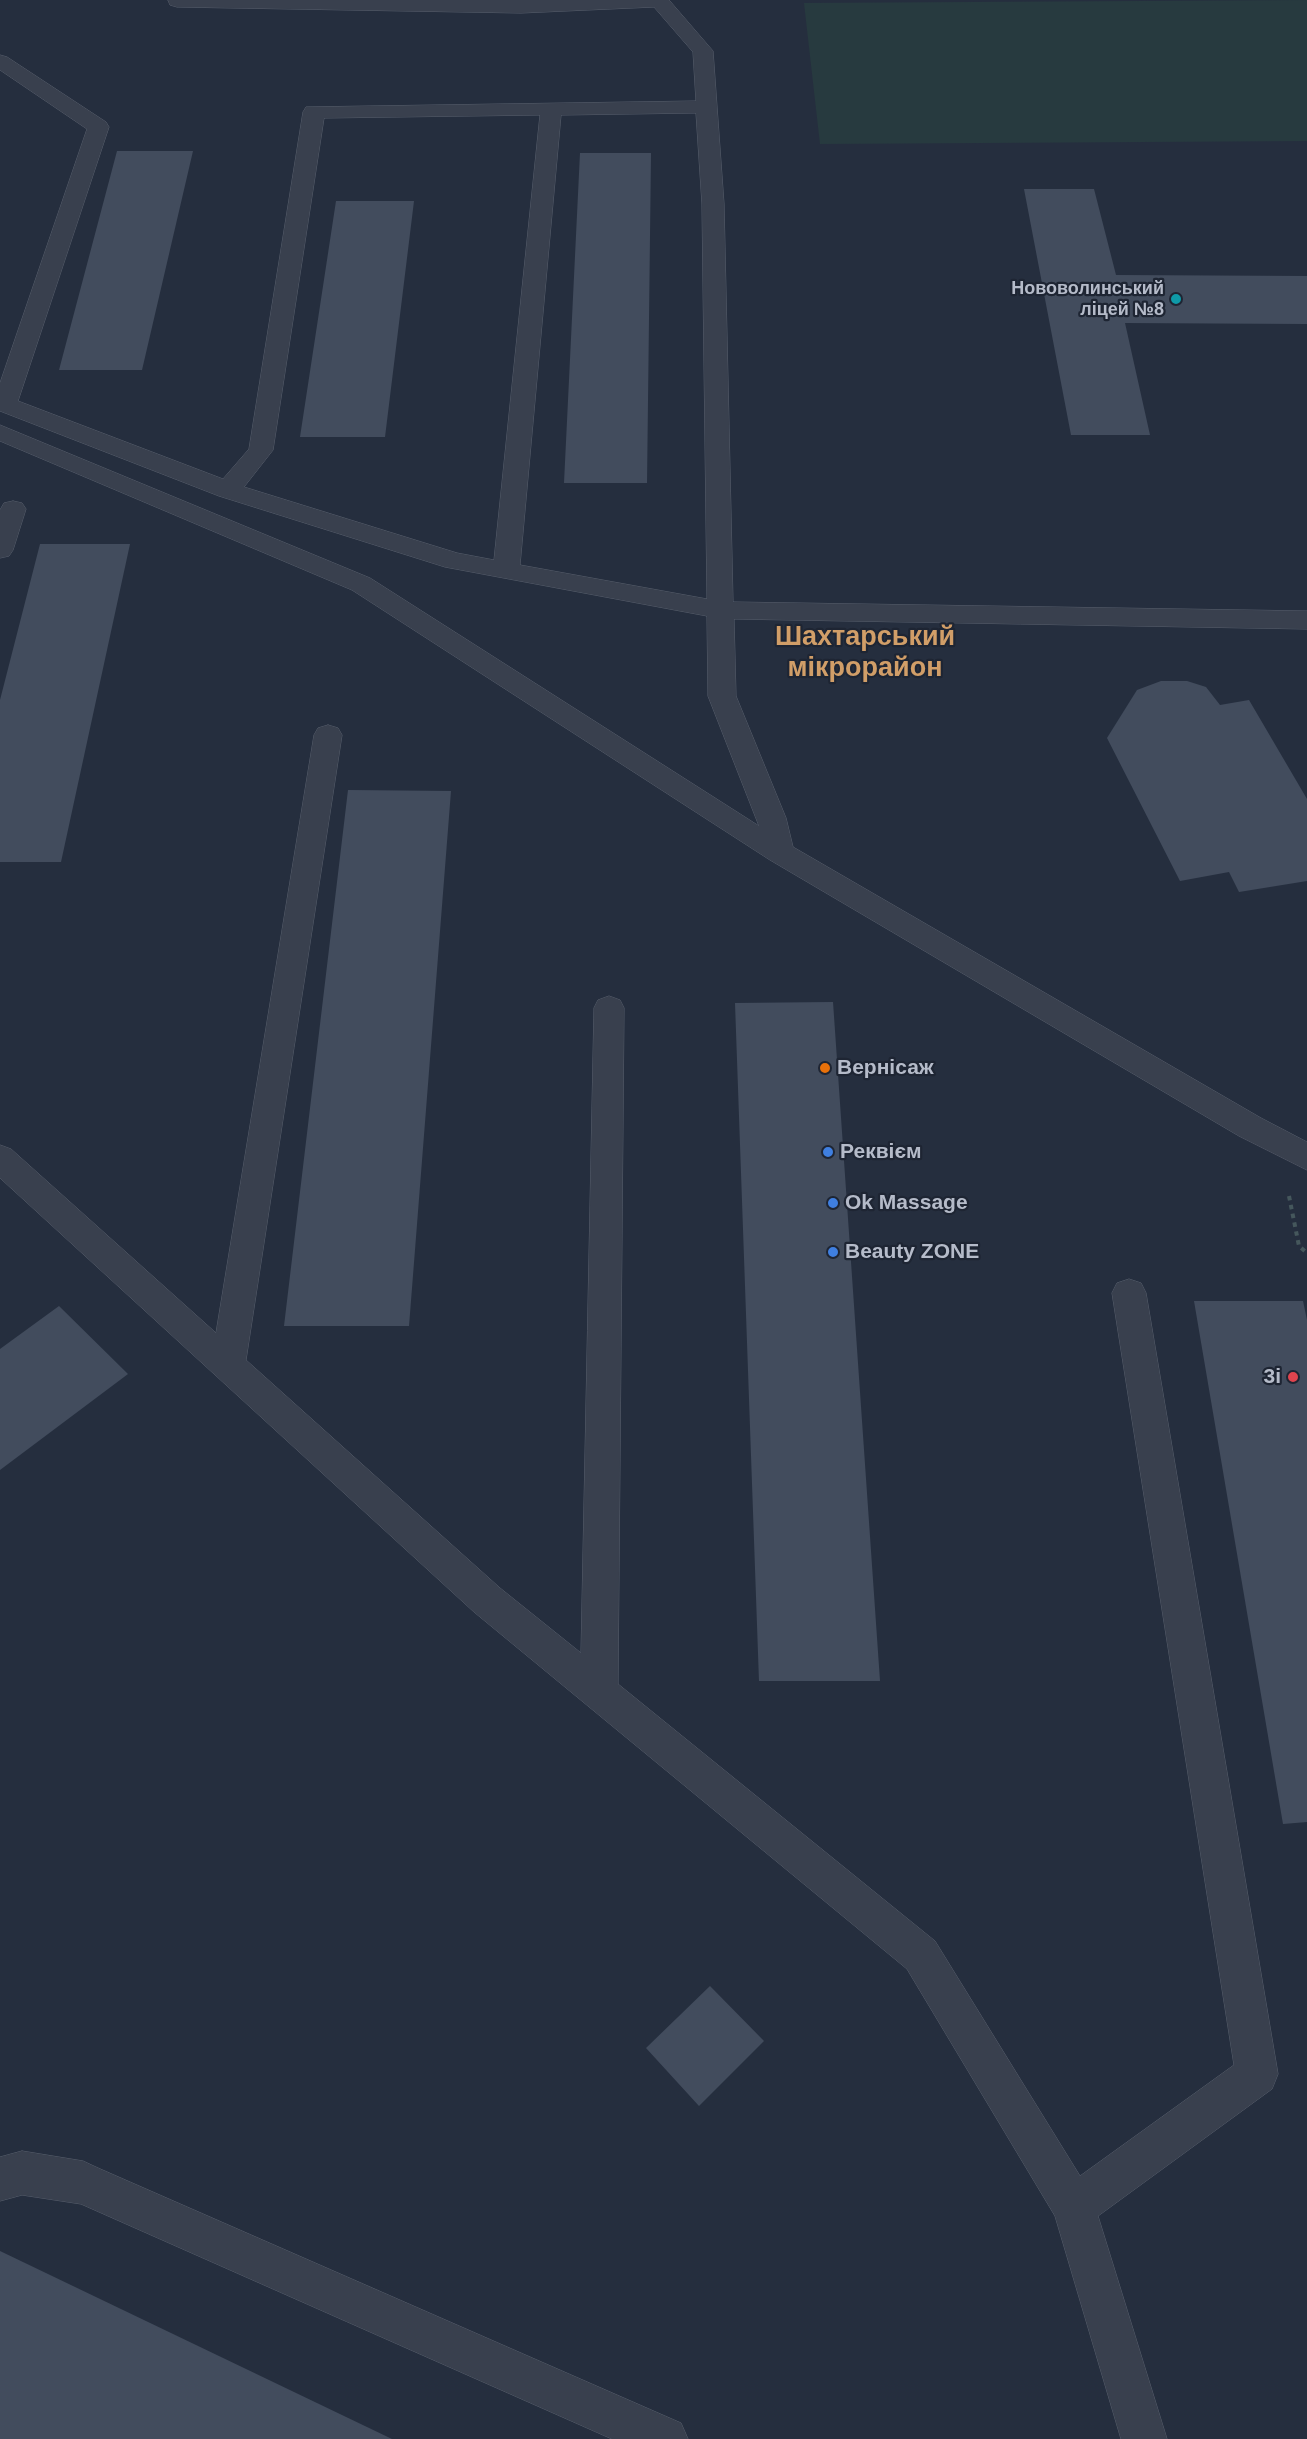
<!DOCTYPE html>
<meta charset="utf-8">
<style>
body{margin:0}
canvas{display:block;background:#252e3e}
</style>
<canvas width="1307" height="2439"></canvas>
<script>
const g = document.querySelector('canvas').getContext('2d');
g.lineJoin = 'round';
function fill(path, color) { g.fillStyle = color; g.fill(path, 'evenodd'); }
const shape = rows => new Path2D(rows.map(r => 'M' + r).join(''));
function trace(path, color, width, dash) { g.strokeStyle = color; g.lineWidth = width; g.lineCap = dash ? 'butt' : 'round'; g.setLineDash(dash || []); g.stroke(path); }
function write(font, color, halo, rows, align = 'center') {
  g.font = font + ' Arial,sans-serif'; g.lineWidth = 4.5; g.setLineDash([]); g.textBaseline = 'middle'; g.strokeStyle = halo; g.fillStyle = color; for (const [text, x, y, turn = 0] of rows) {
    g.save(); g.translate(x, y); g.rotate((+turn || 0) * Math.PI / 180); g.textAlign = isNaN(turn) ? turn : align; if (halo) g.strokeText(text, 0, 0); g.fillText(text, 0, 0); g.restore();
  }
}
fill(shape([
 [1307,0,1307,141,820,144,804,3]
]), '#273a3f');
fill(shape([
 [117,151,193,151,142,370,59,370],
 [580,153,651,153,647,483,564,483],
 [1024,189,1094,189,1116,275,1307,276,1307,324,1125,323,1150,435,1071,435],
 [336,201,414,201,385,437,300,437],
 [40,544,130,544,61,862,0,862,0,700],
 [1161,681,1187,681,1206,687,1220,705,1249,700,1307,799,1307,881,1239,892,1229,872,1180,881,1107,738,1137,690],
 [348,790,451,791,409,1326,284,1326],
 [833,1002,880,1681,759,1681,735,1003],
 [1194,1301,1303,1301,1307,1320,1307,1822,1283,1824],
 [59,1306,128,1374,0,1470,0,1349],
 [710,1986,764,2041,699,2106,646,2048],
 [0,2251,392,2439,0,2439]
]), '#424c5d');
const street = shape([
 [168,0,669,0,713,51,724,204,733,602,1307,611,1307,629,734,619,736,696,786,818,793,847,1261,1118,1307,1142,1307,1170,1239,1136,770,860,352,590,0,441,0,425,370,578,759,826,708,696,707,616,445,567,219,496,0,411,0,383,87,129,0,70,0,55,7,57,106,122,109,127,18,401,223,479,249,449,303,112,306,107,696,101,693,52,654,7,521,13,177,7,170,5,168,0],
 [696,113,702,204,707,599,520,565,561,115,696,113],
 [540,115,494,560,457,553,244,487,273,450,324,118,540,115],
 [13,501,22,503,26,509,13,550,9,556,0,558,0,510,4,503,13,501],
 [328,725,338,728,342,735,246,1360,500,1588,581,1653,594,1008,598,1000,609,996,620,1000,624,1008,618,1684,935,1941,1080,2176,1234,2065,1112,1293,1117,1283,1129,1279,1141,1283,1146,1293,1278,2074,1272,2089,1098,2216,1167,2439,1121,2439,1055,2216,907,1969,474,1612,0,1178,0,1145,11,1149,216,1333,314,735,318,728,328,725],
 [22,2151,83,2161,98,2168,681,2423,688,2439,612,2439,81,2204,22,2195,0,2201,0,2157,22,2151]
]);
trace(street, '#575e6c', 1);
trace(shape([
 [1289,1196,1299,1246,1307,1253]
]), '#45575c', 4, [4.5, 4.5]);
fill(street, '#39404e');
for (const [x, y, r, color] of [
 [1176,299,6,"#0f9aa8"],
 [825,1068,6,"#e8710a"],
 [828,1152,6,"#3f7fe0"],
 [833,1203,6,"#3f7fe0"],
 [833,1252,6,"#3f7fe0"],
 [1293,1377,6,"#e0444e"]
]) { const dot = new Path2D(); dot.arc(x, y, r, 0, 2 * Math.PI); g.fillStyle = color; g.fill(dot); trace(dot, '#1e2533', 2); }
write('bold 18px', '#b5bbc9', '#1e2533', [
 ["Нововолинський",1164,289],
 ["ліцей №8",1164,310]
], 'right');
write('bold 21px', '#b5bbc9', '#1e2533', [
 ["Вернісаж",837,1068],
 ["Реквієм",840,1152],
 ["Ok Massage",845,1203],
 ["Beauty ZONE",845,1252],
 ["3і",1281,1377,"right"]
], 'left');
write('bold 27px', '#d19e68', '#1e2533', [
 ["Шахтарський",865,638],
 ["мікрорайон",865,669]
]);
</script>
